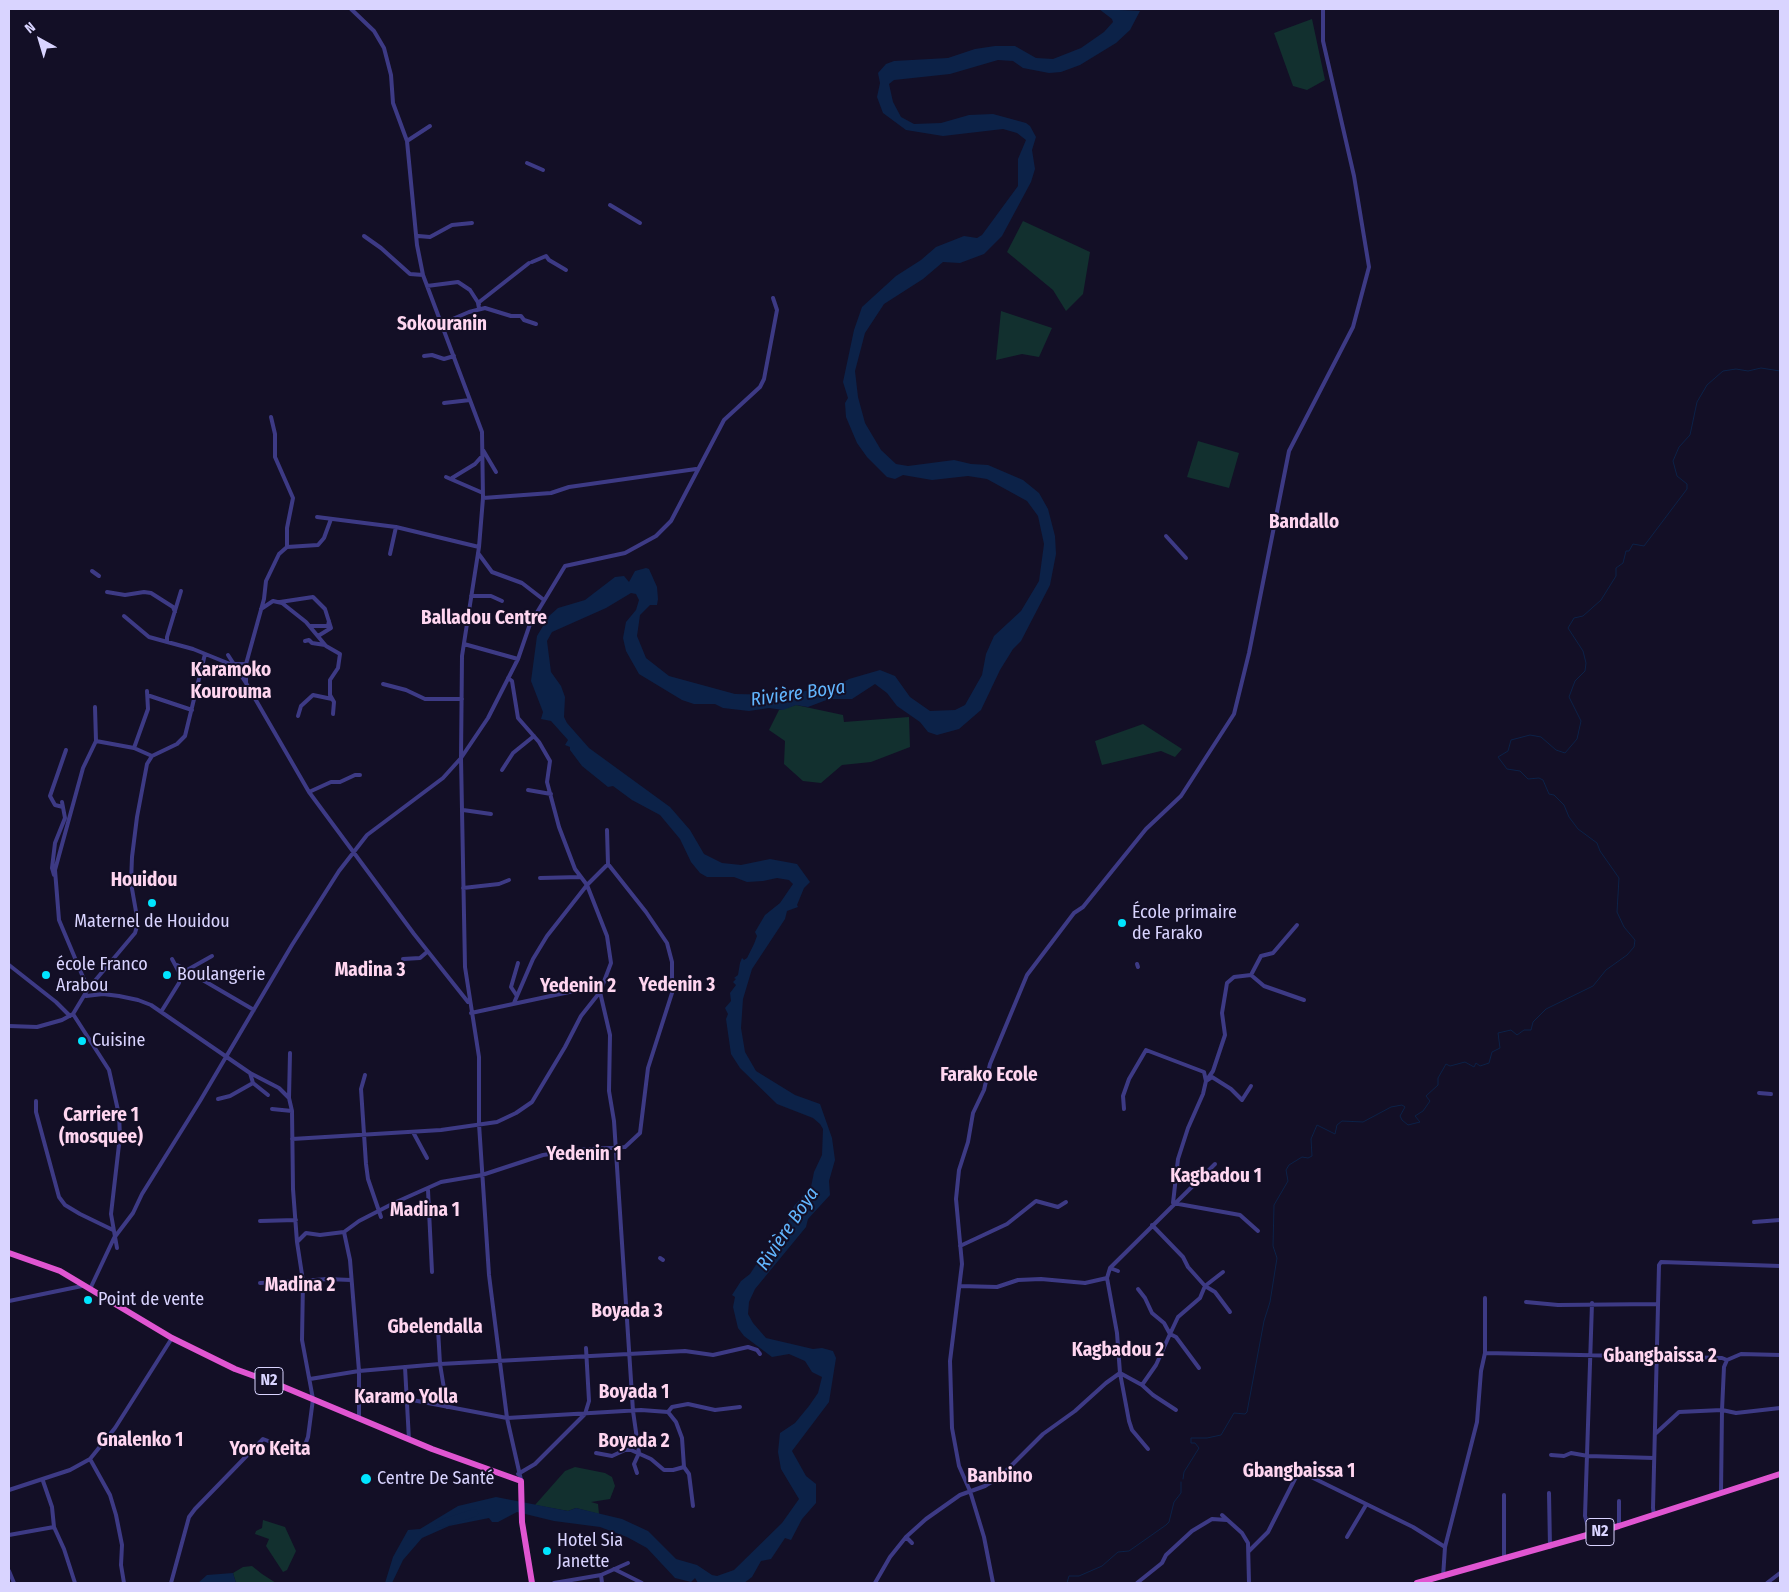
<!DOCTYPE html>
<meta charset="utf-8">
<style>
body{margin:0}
#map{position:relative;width:1789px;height:1592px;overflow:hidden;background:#130f26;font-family:"Fira Sans Condensed",sans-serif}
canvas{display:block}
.frame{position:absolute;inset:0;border:10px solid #d9d4ff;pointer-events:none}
.north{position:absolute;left:15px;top:15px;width:50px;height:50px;-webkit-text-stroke:4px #130f26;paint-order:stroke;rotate:321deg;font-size:14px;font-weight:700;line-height:20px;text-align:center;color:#d9d4ff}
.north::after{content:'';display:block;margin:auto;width:18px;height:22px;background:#d9d4ff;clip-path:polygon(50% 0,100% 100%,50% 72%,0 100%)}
</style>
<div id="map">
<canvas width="1789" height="1592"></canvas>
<div class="frame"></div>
<div class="north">N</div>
</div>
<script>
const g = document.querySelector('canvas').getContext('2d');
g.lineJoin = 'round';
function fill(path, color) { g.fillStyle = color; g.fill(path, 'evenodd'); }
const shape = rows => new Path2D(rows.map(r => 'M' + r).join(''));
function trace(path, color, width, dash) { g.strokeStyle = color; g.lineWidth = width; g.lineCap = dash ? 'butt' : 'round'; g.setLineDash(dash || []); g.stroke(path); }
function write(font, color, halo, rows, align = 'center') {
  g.font = font + ' "Fira Sans Condensed",sans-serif'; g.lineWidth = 4; g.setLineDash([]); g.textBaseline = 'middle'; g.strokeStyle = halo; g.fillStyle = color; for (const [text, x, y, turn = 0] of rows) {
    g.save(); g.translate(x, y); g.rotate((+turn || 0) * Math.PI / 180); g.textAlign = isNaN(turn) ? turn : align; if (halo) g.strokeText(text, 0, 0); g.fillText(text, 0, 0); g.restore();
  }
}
fill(shape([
 [1312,19,1325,80,1307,90,1293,86,1274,33],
 [1023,221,1090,252,1083,294,1066,311,1053,290,1007,252],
 [1001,311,1052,328,1039,357,1022,354,996,360],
 [1198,441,1239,453,1229,488,1187,477],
 [796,705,843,715,844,722,909,717,910,747,871,762,842,765,821,783,803,781,784,764,785,741,769,730,779,710],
 [1143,724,1182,749,1175,757,1161,751,1102,765,1095,741],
 [575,1467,605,1473,612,1477,615,1486,610,1499,591,1502,598,1504,599,1514,576,1508,568,1511,535,1505,565,1471],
 [263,1520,285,1527,296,1551,287,1570,283,1572,266,1546,269,1539,255,1534,256,1531,262,1528],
 [252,1566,262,1574,276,1583,236,1583,233,1573,243,1567]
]), '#12302f');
fill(shape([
 [1099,9,1140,11,1130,30,1116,43,1080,65,1061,72,1049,73,1023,68,1013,61,998,60,950,74,894,80,889,84,893,102,901,117,914,124,941,123,969,115,993,114,1026,123,1030,126,1036,137,1032,150,1035,169,1031,182,1002,236,984,254,960,263,943,262,923,279,884,304,865,333,855,371,858,397,865,423,881,450,896,464,908,466,954,460,971,464,988,465,1023,480,1039,493,1048,509,1055,536,1056,554,1050,585,1021,641,1013,649,1000,670,981,710,959,729,937,735,928,732,920,722,897,706,887,693,875,684,852,699,829,699,808,707,796,705,783,710,769,708,749,711,723,708,715,704,694,704,682,700,639,674,626,651,623,638,626,622,636,610,639,600,636,594,631,593,606,608,552,632,547,641,551,672,561,686,565,697,564,717,567,723,589,748,670,807,690,830,704,854,722,863,741,865,770,859,797,864,810,882,804,888,797,905,798,907,787,911,785,919,752,969,743,999,741,1028,745,1052,756,1071,795,1095,820,1104,832,1138,835,1160,829,1181,830,1195,808,1219,806,1227,755,1289,749,1302,748,1314,753,1323,766,1338,813,1349,822,1348,833,1351,836,1358,829,1402,792,1451,806,1476,816,1484,816,1503,802,1519,791,1540,785,1538,771,1559,761,1561,752,1577,744,1583,698,1583,695,1578,691,1582,675,1578,647,1548,627,1537,600,1527,554,1521,517,1512,498,1522,492,1522,489,1518,449,1526,422,1538,403,1560,392,1583,385,1583,393,1557,408,1530,420,1529,458,1506,496,1497,568,1511,576,1508,622,1519,648,1531,676,1559,697,1565,712,1575,717,1576,734,1570,782,1523,799,1499,781,1469,778,1452,780,1433,795,1423,809,1406,818,1393,822,1377,812,1372,805,1361,789,1354,772,1357,744,1336,738,1328,733,1307,735,1297,732,1295,741,1281,750,1274,761,1257,773,1245,785,1228,794,1206,811,1187,814,1172,822,1155,823,1129,820,1124,813,1118,777,1104,740,1068,731,1054,726,1019,728,1014,725,1008,731,1001,730,993,736,985,733,982,736,979,734,978,738,975,740,963,742,958,744,960,747,958,754,944,757,936,755,932,765,915,780,903,793,884,789,880,777,878,763,881,747,882,734,877,707,877,700,873,691,862,680,839,660,815,632,800,613,786,608,787,582,766,570,750,570,747,565,745,568,740,551,721,541,719,543,712,531,681,537,636,549,616,558,608,585,600,615,577,624,576,629,582,635,571,646,568,649,569,657,587,658,599,657,605,650,605,640,615,637,636,646,658,669,676,735,694,783,695,838,685,849,679,880,670,895,676,910,697,930,711,955,710,965,705,982,675,986,654,994,636,1021,611,1039,581,1044,544,1038,516,1027,501,987,479,968,476,932,480,903,475,895,479,887,477,867,457,857,443,846,417,845,403,848,398,843,382,854,330,862,307,896,276,921,260,936,247,964,236,977,238,982,235,1018,186,1018,159,1026,140,1017,133,1003,129,943,136,906,130,883,113,877,97,880,83,878,73,886,64,894,61,948,58,975,49,995,46,1015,46,1036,58,1053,59,1081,48,1104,32,1113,22,1112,19],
 [233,1573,236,1583,198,1583,207,1575]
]), '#0c2248');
trace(shape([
 [1183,1479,1184,1472,1199,1448,1195,1443,1191,1443,1191,1438,1207,1438,1221,1435,1234,1413,1245,1414,1247,1412,1264,1321,1270,1302,1277,1258,1273,1246,1274,1205,1288,1181,1286,1170,1289,1165,1302,1157,1308,1158,1312,1156,1311,1139,1317,1125,1335,1134,1337,1125,1342,1121,1363,1122,1391,1107,1402,1105,1405,1107,1400,1116,1402,1120,1408,1125,1420,1122,1415,1116,1423,1111,1430,1101,1426,1096,1438,1085,1438,1078,1446,1064,1450,1066,1465,1062,1474,1067,1476,1063,1480,1066,1489,1063,1492,1052,1500,1048,1498,1033,1511,1030,1517,1035,1524,1030,1531,1030,1533,1022,1546,1009,1593,986,1606,970,1627,955,1634,947,1635,940,1624,927,1617,912,1619,878,1600,851,1597,843,1578,829,1569,817,1564,805,1554,795,1549,794,1543,780,1539,778,1528,779,1520,771,1507,769,1498,757,1508,751,1511,740,1530,735,1541,737,1556,750,1565,753,1577,739,1581,721,1569,697,1575,681,1585,671,1586,663,1583,651,1568,628,1574,618,1583,616,1601,600,1616,576,1616,568,1623,563,1626,551,1629,551,1633,544,1644,546,1687,489,1687,484,1677,476,1673,461,1679,447,1690,435,1697,402,1707,385,1723,371,1736,369,1748,371,1761,368,1780,371],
 [1067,1583,1069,1576,1079,1576,1102,1566,1118,1552,1129,1551,1166,1525,1169,1522,1174,1502,1181,1493,1181,1482]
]), '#0c2248', 1);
trace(shape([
 [440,1524,474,1513]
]), '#0c2248', 8);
trace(shape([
 [351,9,374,31,384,48,391,75,393,103,407,141,417,245,423,275,482,432,483,498,479,547,462,656,461,758,465,967,479,1057,479,1124,489,1275,507,1418,521,1480],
 [407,141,430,126],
 [527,163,543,170],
 [610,205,640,223],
 [364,236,381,248,410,274,423,275],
 [418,236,430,237,452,225,472,223],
 [532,262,546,256,549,260,566,270],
 [427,286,458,282,470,290,479,304],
 [479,308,478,303,529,263],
 [402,321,425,327,434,327,469,312,485,308,511,316,521,316,524,320,536,324],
 [424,356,432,355,444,359,454,356],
 [444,403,470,400],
 [271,417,275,434,275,457,293,498,287,528,287,547],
 [483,450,496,472],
 [446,477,483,493],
 [452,478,475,464,483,455],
 [483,498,551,493,569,487,696,469],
 [317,517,396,527,479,547],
 [331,519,324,538,318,545,287,547,279,554,266,581,264,599,246,664,246,683,309,792,414,934,468,1002],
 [1166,536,1186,558],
 [478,553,492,572,522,583,544,600],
 [390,554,396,527],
 [92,571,99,576],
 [107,592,125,595,144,592,151,593,173,607,175,612],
 [471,596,491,596,502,601],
 [280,602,313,597,325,609,331,628,318,636],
 [261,609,273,601,282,603,306,622,326,646,340,654,338,668,330,680,330,695,334,702,333,714],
 [124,616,149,637,193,649,230,664,246,664],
 [310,626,328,626,329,621],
 [305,641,309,640,312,643,325,645],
 [167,642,167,637,181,591],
 [464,644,518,659],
 [228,655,246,683],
 [383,684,406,690,425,699,462,699],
 [150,696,192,710],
 [298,716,301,706,313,695,332,699],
 [96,741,134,748,152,756],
 [134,748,148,709,147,691],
 [502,770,513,753,534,736],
 [528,790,551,794],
 [309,792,331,782,340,782,355,775,360,775],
 [63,807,55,805,50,796,66,750],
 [463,810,491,814],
 [607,830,608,864],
 [54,875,52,868,55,843,65,818,62,802],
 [540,878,580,877],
 [463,888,499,884,509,880],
 [403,959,420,958,427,952],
 [1137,964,1138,967],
 [9,965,56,1002,70,1016],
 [177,965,254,1010],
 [180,974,212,956],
 [1251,975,1261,956,1273,953,1297,925],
 [88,989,59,920,55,870,83,768,96,741,95,707],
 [86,996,103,994,119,996,138,1000,151,1005,250,1073,279,1088,289,1098],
 [517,996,511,987,518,963],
 [161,1012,179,983,180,974,172,959],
 [471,1013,588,988,600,992,610,1035,609,1091,614,1121,633,1411,639,1453,634,1464,637,1473],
 [73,1014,109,1070,119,1115,120,1136,111,1214,117,1248],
 [9,1026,37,1027,62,1020,73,1014,88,989,135,933,138,923,131,883,132,857,137,817,147,764,152,756,177,744,185,736,205,654],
 [290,1053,289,1098,292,1111,293,1189,297,1242],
 [365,1075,361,1089,366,1164,368,1179,381,1217],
 [253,1083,268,1095],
 [1759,1093,1771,1094],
 [218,1099,230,1096,253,1083,250,1073],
 [36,1101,36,1112,59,1197,65,1205,80,1214,113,1230],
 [272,1109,292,1111],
 [1124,1109,1123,1096,1129,1079,1146,1050,1204,1072,1206,1081,1212,1077,1231,1089,1242,1100,1251,1086],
 [413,1132,427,1158],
 [292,1139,441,1130,497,1122,516,1113,532,1102,565,1047,581,1016,600,992,611,963,607,936,587,885,575,869,559,827,547,782,550,761,539,742,518,718,512,681,508,678],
 [428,1190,432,1272],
 [260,1221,296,1220],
 [1754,1222,1780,1220],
 [1152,1225,1183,1257,1188,1267,1205,1286,1215,1292,1230,1312],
 [1258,1231,1240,1215,1173,1203,1178,1159,1188,1128,1203,1094,1206,1081,1213,1071,1225,1035,1222,1013,1227,983,1234,977,1251,975,1264,986,1304,1000],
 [960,1246,1007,1224,1036,1201,1058,1207,1066,1202],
 [660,1258,663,1260],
 [1110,1268,1118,1271],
 [260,1283,303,1281,297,1242,306,1233,320,1235,344,1232],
 [960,1286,997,1287,1018,1280,1041,1279,1085,1283,1107,1278],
 [90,1289,114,1238,133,1213,142,1194,200,1101,292,945,339,871,367,835,443,778,461,758,488,718,518,659,530,624,565,566,625,553,656,536,671,521,724,420,760,387,764,379,777,310,773,298],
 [1138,1289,1145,1298,1152,1313,1164,1323,1170,1334],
 [9,1301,82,1286],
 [1526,1302,1558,1305,1658,1304],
 [438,1329,440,1364,447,1407],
 [1170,1334,1178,1317,1200,1298,1205,1286,1223,1272],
 [1485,1353,1722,1358,1727,1360],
 [405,1367,409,1440],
 [1199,1368,1176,1337,1170,1334,1156,1365,1142,1385,1120,1373,1117,1333,1107,1278,1110,1268,1215,1164],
 [310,1379,359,1371,440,1364,685,1351,713,1355,748,1347,757,1350,760,1354],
 [1142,1385,1153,1395,1176,1410],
 [407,1399,507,1418,641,1410,668,1412,676,1422,682,1438,684,1467],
 [668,1412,672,1407,688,1404,715,1410,740,1407],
 [359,1418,359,1371,350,1260,344,1232,359,1221,394,1203,441,1182,482,1175,543,1155,576,1150,625,1147,640,1133,648,1068,672,993,672,962,667,943,646,912,608,864,587,885,547,936,533,959,514,1003],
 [1655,1434,1679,1412,1722,1410,1736,1413,1780,1408],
 [596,1453,612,1456,625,1450,631,1450,651,1459,664,1470,673,1470,684,1467,689,1474,693,1506],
 [1551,1455,1564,1456,1571,1453,1588,1456,1654,1458],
 [90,1459,110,1495,116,1515,122,1545,121,1565,124,1583],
 [518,1474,535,1464,585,1414,589,1401,586,1348],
 [43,1481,52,1507,54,1527,64,1549,75,1583],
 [9,1490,70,1470,90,1459,115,1428,172,1338],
 [1549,1493,1550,1547],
 [1721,1493,1722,1410,1724,1367,1727,1360,1741,1354,1780,1355],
 [1504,1495,1504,1558],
 [1222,1515,1242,1533,1248,1543,1249,1583],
 [1654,1515,1653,1508,1659,1265,1661,1262,1780,1266],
 [1619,1526,1619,1501],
 [9,1535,54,1527],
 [1587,1536,1589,1530,1585,1516,1592,1303],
 [906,1537,912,1543],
 [1347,1537,1366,1505],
 [1249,1551,1268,1532,1299,1471,1413,1527,1445,1547],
 [614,1569,642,1583],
 [9,1571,14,1583],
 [601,1575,602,1583],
 [1443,1577,1445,1547,1477,1422,1481,1371,1485,1353,1485,1298],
 [171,1583,189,1517,195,1509,263,1439,292,1450,305,1445,308,1437,313,1399,302,1340,303,1281,327,1279,351,1280],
 [554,1583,601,1575,628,1563],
 [875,1583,890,1557,906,1537,926,1519,960,1495,985,1486,1001,1476,1043,1434,1075,1411,1106,1383,1120,1373,1129,1421,1132,1430,1148,1449],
 [993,1583,984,1537,970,1491,959,1466,952,1428,950,1361,962,1264,956,1199,959,1170,968,1142,973,1113,984,1090,990,1064,1027,975,1074,913,1083,907,1146,829,1181,796,1234,714,1249,653,1289,451,1353,327,1369,267,1354,176,1323,41,1323,9],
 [1137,1583,1162,1563,1166,1555,1192,1531,1212,1519,1227,1520],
 [1767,1583,1780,1573]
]), '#3d3a85', 4);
trace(shape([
 [9,1253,60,1271,172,1338,235,1369,279,1385,432,1449,521,1481,522,1522,532,1583],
 [1417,1583,1619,1526,1780,1474]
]), '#e055d1', 6);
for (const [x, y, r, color] of [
 [152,903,5,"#00e5ff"],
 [1122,923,5,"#00e5ff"],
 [46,975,5,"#00e5ff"],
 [167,975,5,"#00e5ff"],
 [82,1041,5,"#00e5ff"],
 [88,1300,5,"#00e5ff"],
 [366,1479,6,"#00e5ff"],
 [547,1551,5,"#00e5ff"]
]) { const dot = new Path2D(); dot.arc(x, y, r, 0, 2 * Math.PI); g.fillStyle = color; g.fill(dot); trace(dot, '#130f26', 2); }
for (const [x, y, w] of [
 [269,1381,28],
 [1600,1532,28]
]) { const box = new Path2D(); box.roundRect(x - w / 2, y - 13.5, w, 27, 4); g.fillStyle = '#130f26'; g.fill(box); trace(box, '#d9d4ff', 1); }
write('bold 16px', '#d9d4ff', null, [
 ["N2",269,1381],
 ["N2",1600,1532]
]);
write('18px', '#d9d4ff', '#130f26', [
 ["École primaire",1132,913],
 ["de Farako",1132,934],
 ["Maternel de Houidou",152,922,"center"],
 ["école Franco",56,965],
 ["Arabou",56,986],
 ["Boulangerie",177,975],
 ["Cuisine",92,1041],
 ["Point de vente",98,1300],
 ["Centre De Santé",377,1479],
 ["Hotel Sia",557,1541],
 ["Janette",557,1562]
], 'left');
write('bold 19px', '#ffd6f0', '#130f26', [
 ["Sokouranin",442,325],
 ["Bandallo",1304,523],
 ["Balladou Centre",484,619],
 ["Karamoko",231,671],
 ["Kourouma",231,693],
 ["Houidou",144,881],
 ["Madina 3",370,971],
 ["Yedenin 3",677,986],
 ["Yedenin 2",578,987],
 ["Farako Ecole",989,1076],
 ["Carriere 1",101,1116],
 ["(mosquee)",101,1138],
 ["Yedenin 1",584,1155],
 ["Kagbadou 1",1216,1177],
 ["Madina 1",425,1211],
 ["Madina 2",300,1286],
 ["Boyada 3",627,1312],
 ["Gbelendalla",435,1328],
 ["Kagbadou 2",1118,1351],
 ["Gbangbaissa 2",1660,1357],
 ["Boyada 1",634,1393],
 ["Karamo Yolla",406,1398],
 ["Gnalenko 1",140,1441],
 ["Boyada 2",634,1442],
 ["Yoro Keita",270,1450],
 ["Gbangbaissa 1",1299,1472],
 ["Banbino",1000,1477]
]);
write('italic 19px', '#62b6ff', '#130f26', [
 ["Rivière Boya",798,694,-8],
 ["Rivière Boya",788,1229,-56]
]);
</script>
